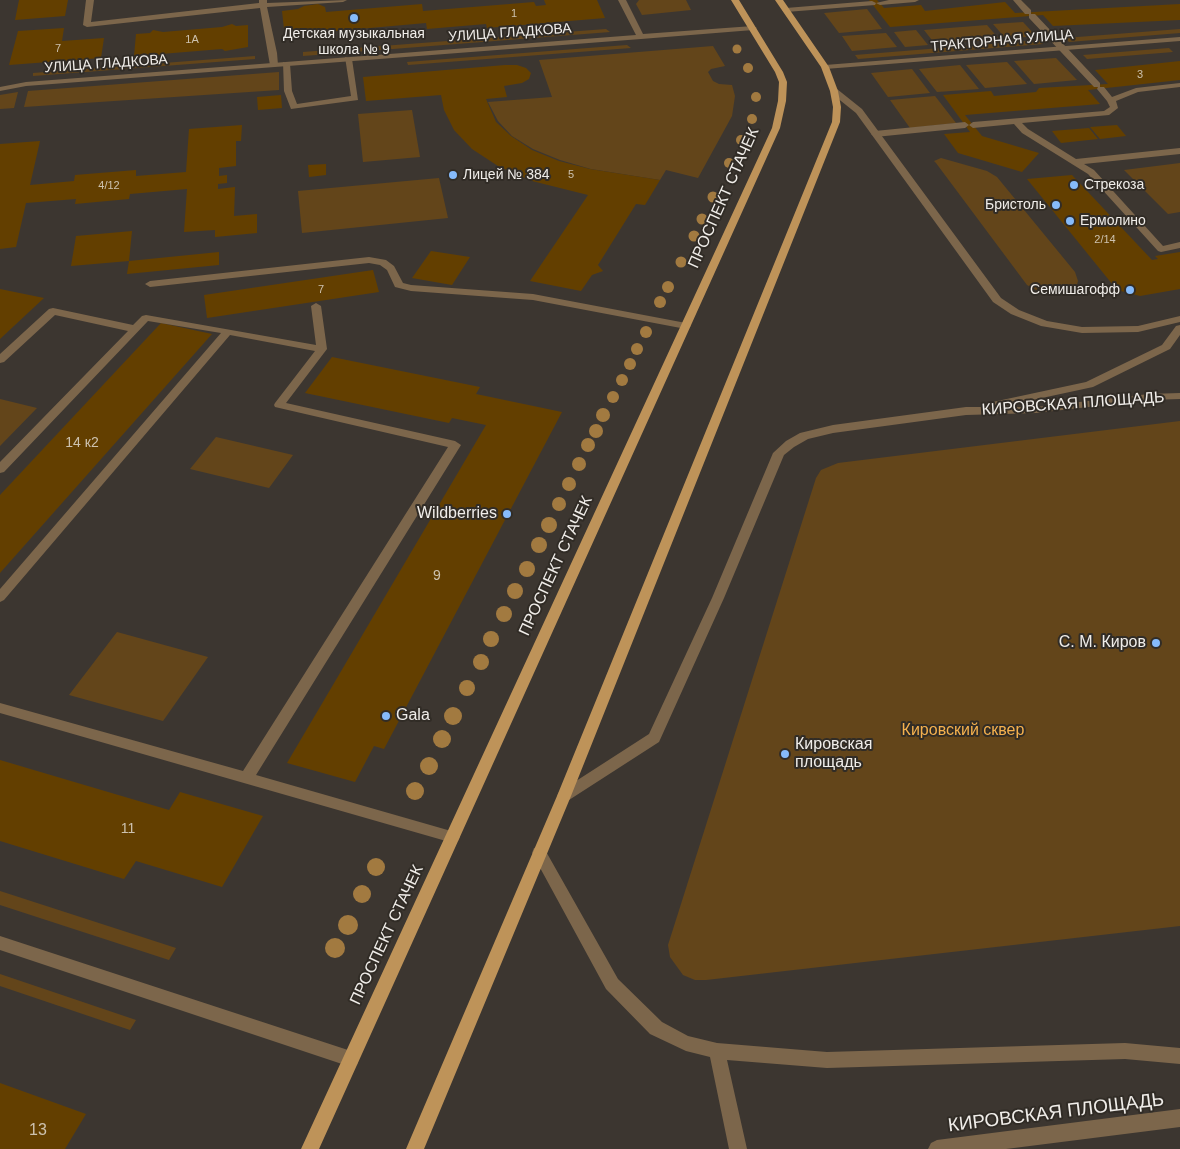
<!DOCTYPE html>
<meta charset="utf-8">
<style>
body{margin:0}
canvas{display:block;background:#3c3630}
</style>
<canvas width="1180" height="1149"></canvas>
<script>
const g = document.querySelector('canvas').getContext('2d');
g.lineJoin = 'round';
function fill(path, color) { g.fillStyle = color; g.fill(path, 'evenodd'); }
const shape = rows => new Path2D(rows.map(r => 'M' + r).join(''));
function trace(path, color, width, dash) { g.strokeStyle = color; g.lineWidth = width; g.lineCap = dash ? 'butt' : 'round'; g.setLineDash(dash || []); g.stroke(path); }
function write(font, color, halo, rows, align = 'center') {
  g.font = font + ' Arial,sans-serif'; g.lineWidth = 4; g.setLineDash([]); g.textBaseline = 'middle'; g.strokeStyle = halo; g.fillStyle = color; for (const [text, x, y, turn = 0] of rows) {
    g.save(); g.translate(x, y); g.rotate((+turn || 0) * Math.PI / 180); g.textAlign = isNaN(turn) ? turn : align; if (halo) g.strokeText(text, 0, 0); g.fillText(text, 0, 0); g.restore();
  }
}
fill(shape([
 [639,0,686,0,691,10,642,15,636,4],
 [867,9,882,29,839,33,824,13],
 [1023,22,1036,36,1006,39,993,24],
 [987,25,999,39,935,44,924,30],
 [606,29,610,32,303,56,303,52],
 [1180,29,1180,33,1069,42,1065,38],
 [916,30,928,45,905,47,894,32],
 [886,33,897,47,852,51,842,36],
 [1039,40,1043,44,858,59,855,55],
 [627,45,631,48,408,65,407,62],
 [713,46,725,66,711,69,708,72,713,81,719,84,732,85,735,96,732,116,698,178,666,170,660,180,591,169,560,160,533,149,512,136,498,121,488,102,552,97,539,60],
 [1169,48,1173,52,1087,59,1083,55],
 [255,56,255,59,33,76,33,73],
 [1056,58,1077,80,1034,84,1014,61],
 [1007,62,1027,84,985,88,966,65],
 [960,65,979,89,937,92,919,69],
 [912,69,930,93,888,97,871,73],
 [279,72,279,90,24,107,28,91],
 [18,92,14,108,0,109,0,95],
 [935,96,956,123,910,128,890,100],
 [412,110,420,157,363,162,358,114],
 [941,158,987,171,997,177,1075,272,1078,281,1076,288,1067,293,1052,294,1038,291,1027,285,936,163,934,161],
 [1180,163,1180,212,1168,214,1124,170],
 [439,178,448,218,302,233,298,191],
 [0,399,37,408,0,446],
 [1180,421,1180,926,706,980,695,980,683,975,670,957,668,945,816,478,821,470,838,463],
 [216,437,293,455,269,488,190,469],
 [117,632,208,657,163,721,69,695],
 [0,891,176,948,169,960,0,905],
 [0,974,136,1020,130,1030,0,986]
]), '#63451a');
fill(shape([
 [19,0,68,0,65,16,15,20],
 [544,0,597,0,605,18,487,28,486,24,427,29,426,23,325,32,326,34,293,37,293,29,284,29,282,11,298,9,304,6,318,4,325,7,326,12,422,4,423,11,534,2,536,6,546,5],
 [869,0,877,0,884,8,921,5,925,11,1005,2,1015,13,1180,4,1180,20,1053,26,1043,15,890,27],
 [232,24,236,26,248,25,248,47,225,51,222,49,161,54,158,57,134,56,136,34,150,33,153,30,163,32,222,27],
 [64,28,62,41,104,38,101,58,9,65,18,31],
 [1180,61,1180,80,1088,90,1100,104,965,115,982,136,1039,153,1022,172,958,153,944,134,970,132,943,95,991,91,994,96,1036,92,1039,88,1108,84,1095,70],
 [505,65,517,65,526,68,531,73,529,79,522,83,504,86,507,97,486,99,496,122,511,136,532,150,559,161,590,169,660,180,645,205,636,204,598,265,603,271,592,275,581,291,530,281,588,195,532,181,498,166,472,149,454,130,444,110,441,95,366,101,363,77],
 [281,95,282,108,258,110,257,97],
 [242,125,241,141,236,141,236,166,219,168,219,176,227,175,227,183,218,184,218,189,235,187,234,216,257,214,257,233,215,237,215,230,184,232,187,189,130,194,129,199,75,204,76,199,26,203,16,247,0,249,0,144,40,141,30,185,74,181,75,175,136,170,136,176,186,172,189,129],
 [1117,125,1126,136,1100,139,1090,127],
 [1089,128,1098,139,1061,143,1052,131],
 [326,164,326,175,309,177,308,165],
 [1072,175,1152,260,1158,259,1155,256,1180,252,1180,289,1140,296,1117,290,1027,179],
 [132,231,129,261,71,266,76,236],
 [431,251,470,257,452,285,412,278],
 [219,252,219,265,127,274,129,261],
 [373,270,379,292,207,318,204,295],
 [0,289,44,298,0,339],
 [161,323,212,334,0,573,0,495],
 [332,357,480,387,476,394,562,412,384,749,374,746,355,782,287,763,486,425,452,418,449,423,305,393],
 [0,760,169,810,180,792,263,816,222,887,136,861,124,879,0,841],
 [0,1083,86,1114,65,1149,0,1149]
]), '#633f00');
fill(shape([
 [86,0,94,0,91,22,259,3,259,0,267,0,267,3,347,0,343,2,267,7,277,53,278,65,274,67,270,65,260,8,87,27,83,25,86,0],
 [889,0,919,0,915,2,880,5,876,3,889,0],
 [1013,0,1021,0,1031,10,1031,14,1025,14,1013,0],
 [872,1,876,3,875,5,786,12,782,10,786,8,872,1],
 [1029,14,1035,14,1100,83,1100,87,1094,87,1029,18,1029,14],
 [345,57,352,59,358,100,291,109,284,91,283,62,290,64,292,91,297,104,351,96,345,57],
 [1180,83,1180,87,1138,92,1116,101,1118,108,1109,115,1022,123,1028,129,1076,159,1180,148,1180,154,1084,164,1094,170,1163,246,1180,242,1180,248,1161,252,1158,251,1088,174,1022,133,1014,124,973,128,969,125,965,128,875,137,871,134,875,131,965,122,969,125,973,122,1104,111,1110,107,1107,101,1097,89,1098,87,1104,87,1112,97,1136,88,1180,83],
 [369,257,386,260,394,266,403,283,411,285,533,294,686,323,691,326,686,329,533,300,411,291,395,287,387,270,380,265,369,263,150,287,145,284,150,281,369,257],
 [316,303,321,306,327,349,286,403,455,441,461,445,256,775,458,833,460,837,458,841,453,843,0,713,0,703,243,771,448,447,275,407,274,405,275,403,315,351,230,335,4,600,0,602,0,589,221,333,148,321,4,472,0,473,0,462,128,331,55,315,4,362,0,363,0,354,49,309,53,308,133,325,142,316,146,315,316,345,311,306,316,303]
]), '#7c664b');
fill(shape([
 [618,0,626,0,643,34,753,26,757,28,753,30,641,39,26,86,0,91,0,87,26,82,636,35,618,0],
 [1180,37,1180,41,825,69,821,67,825,65,1180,37],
 [831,89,837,89,862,109,1001,298,1019,310,1047,321,1082,327,1138,326,1180,316,1180,322,1138,332,1082,333,1041,326,1011,314,993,302,856,113,831,93,831,89],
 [1180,325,1180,335,1170,349,1093,387,1000,407,1036,407,1149,394,1180,393,1180,399,1149,400,1036,413,966,415,833,433,808,439,794,447,784,455,724,598,659,742,569,800,564,802,559,800,557,796,559,792,649,734,712,598,773,453,786,441,800,433,833,425,966,407,983,407,984,404,988,403,1086,382,1162,345,1176,326,1180,325],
 [0,936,351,1051,357,1053,359,1059,357,1065,351,1067,0,950,0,936]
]), '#7c664b');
fill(shape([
 [539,847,544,848,618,979,662,1022,688,1036,717,1043,827,1052,1125,1043,1180,1048,1180,1064,1125,1059,827,1068,727,1060,747,1149,729,1149,710,1057,686,1051,650,1034,606,989,532,853,534,848,539,847],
 [1180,1109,1180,1127,1006,1149,928,1149,931,1143,937,1140,1180,1109]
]), '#7c664b');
fill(shape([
 [731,0,739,0,783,72,787,82,786,101,780,128,319,1149,301,1149,772,128,778,101,779,82,775,72,731,0],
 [775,0,783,0,829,67,838,91,841,107,840,122,571,796,424,1149,406,1149,557,796,832,122,833,107,830,91,821,67,775,0]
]), '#be9359');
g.fillStyle = '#a27a40';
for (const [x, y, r] of [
 [737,49,4.5],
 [748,68,5],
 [756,97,5],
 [752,119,5],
 [741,140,5],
 [729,163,5],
 [713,197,5.5],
 [702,219,5.5],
 [694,236,5.5],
 [681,262,5.5],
 [668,287,6],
 [660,302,6],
 [646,332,6],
 [637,349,6],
 [630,364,6],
 [622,380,6],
 [613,397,6],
 [603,415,7],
 [596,431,7],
 [588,445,7],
 [579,464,7],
 [569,484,7],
 [559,504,7],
 [549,525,8],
 [539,545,8],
 [527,569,8],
 [515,591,8],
 [504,614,8],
 [491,639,8],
 [481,662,8],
 [467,688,8],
 [453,716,9],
 [442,739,9],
 [429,766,9],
 [415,791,9],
 [376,867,9],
 [362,894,9],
 [348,925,10],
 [335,948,10]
]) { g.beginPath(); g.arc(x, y, r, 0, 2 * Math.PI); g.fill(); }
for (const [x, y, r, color] of [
 [354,18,5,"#86bbfb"],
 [453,175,5,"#86bbfb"],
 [1074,185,5,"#86bbfb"],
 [1056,205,5,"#86bbfb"],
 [1070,221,5,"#86bbfb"],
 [1130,290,5,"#86bbfb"],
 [507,514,5,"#86bbfb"],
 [1156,643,5,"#86bbfb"],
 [386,716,5,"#86bbfb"],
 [785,754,5,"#86bbfb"]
]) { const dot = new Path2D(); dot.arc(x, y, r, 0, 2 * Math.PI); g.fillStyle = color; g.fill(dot); trace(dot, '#312c26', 2); }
write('11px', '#cdc2af', null, [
 ["1",514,14],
 ["1А",192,40],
 ["7",58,49],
 ["3",1140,75],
 ["5",571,175],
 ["4/12",109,186],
 ["2/14",1105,240],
 ["7",321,290]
]);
write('14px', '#f0ede9', '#312c26', [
 ["УЛИЦА ГЛАДКОВА",510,33,-4],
 ["ТРАКТОРНАЯ УЛИЦА",1002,41,-5],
 ["УЛИЦА ГЛАДКОВА",106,64,-4]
]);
write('14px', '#f0ede9', '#312c26', [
 ["Детская музыкальная",354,34,"center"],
 ["школа № 9",354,50,"center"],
 ["Лицей № 384",463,175],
 ["Стрекоза",1084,185],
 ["Бристоль",1046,205,"right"],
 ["Ермолино",1080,221],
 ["Семишагофф",1120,290,"right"]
], 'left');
write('14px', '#cdc2af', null, [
 ["14 к2",82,443],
 ["9",437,576],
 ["11",128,829]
]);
write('16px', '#f0ede9', '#312c26', [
 ["ПРОСПЕКТ СТАЧЕК",724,198,-66],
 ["КИРОВСКАЯ ПЛОЩАДЬ",1073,404,-4],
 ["ПРОСПЕКТ СТАЧЕК",556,566,-65],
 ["ПРОСПЕКТ СТАЧЕК",387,935,-65]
]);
write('16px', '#f0ede9', '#312c26', [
 ["Wildberries",497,514],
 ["С. М. Киров",1146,643],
 ["Gala",396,716,"left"],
 ["Кировская",795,745,"left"],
 ["площадь",795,763,"left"]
], 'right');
write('16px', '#f5b14e', '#312c26', [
 ["Кировский сквер",963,731]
]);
write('16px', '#cdc2af', null, [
 ["13",38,1131]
]);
write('19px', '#f0ede9', '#312c26', [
 ["КИРОВСКАЯ ПЛОЩАДЬ",1056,1113,-7]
]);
</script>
